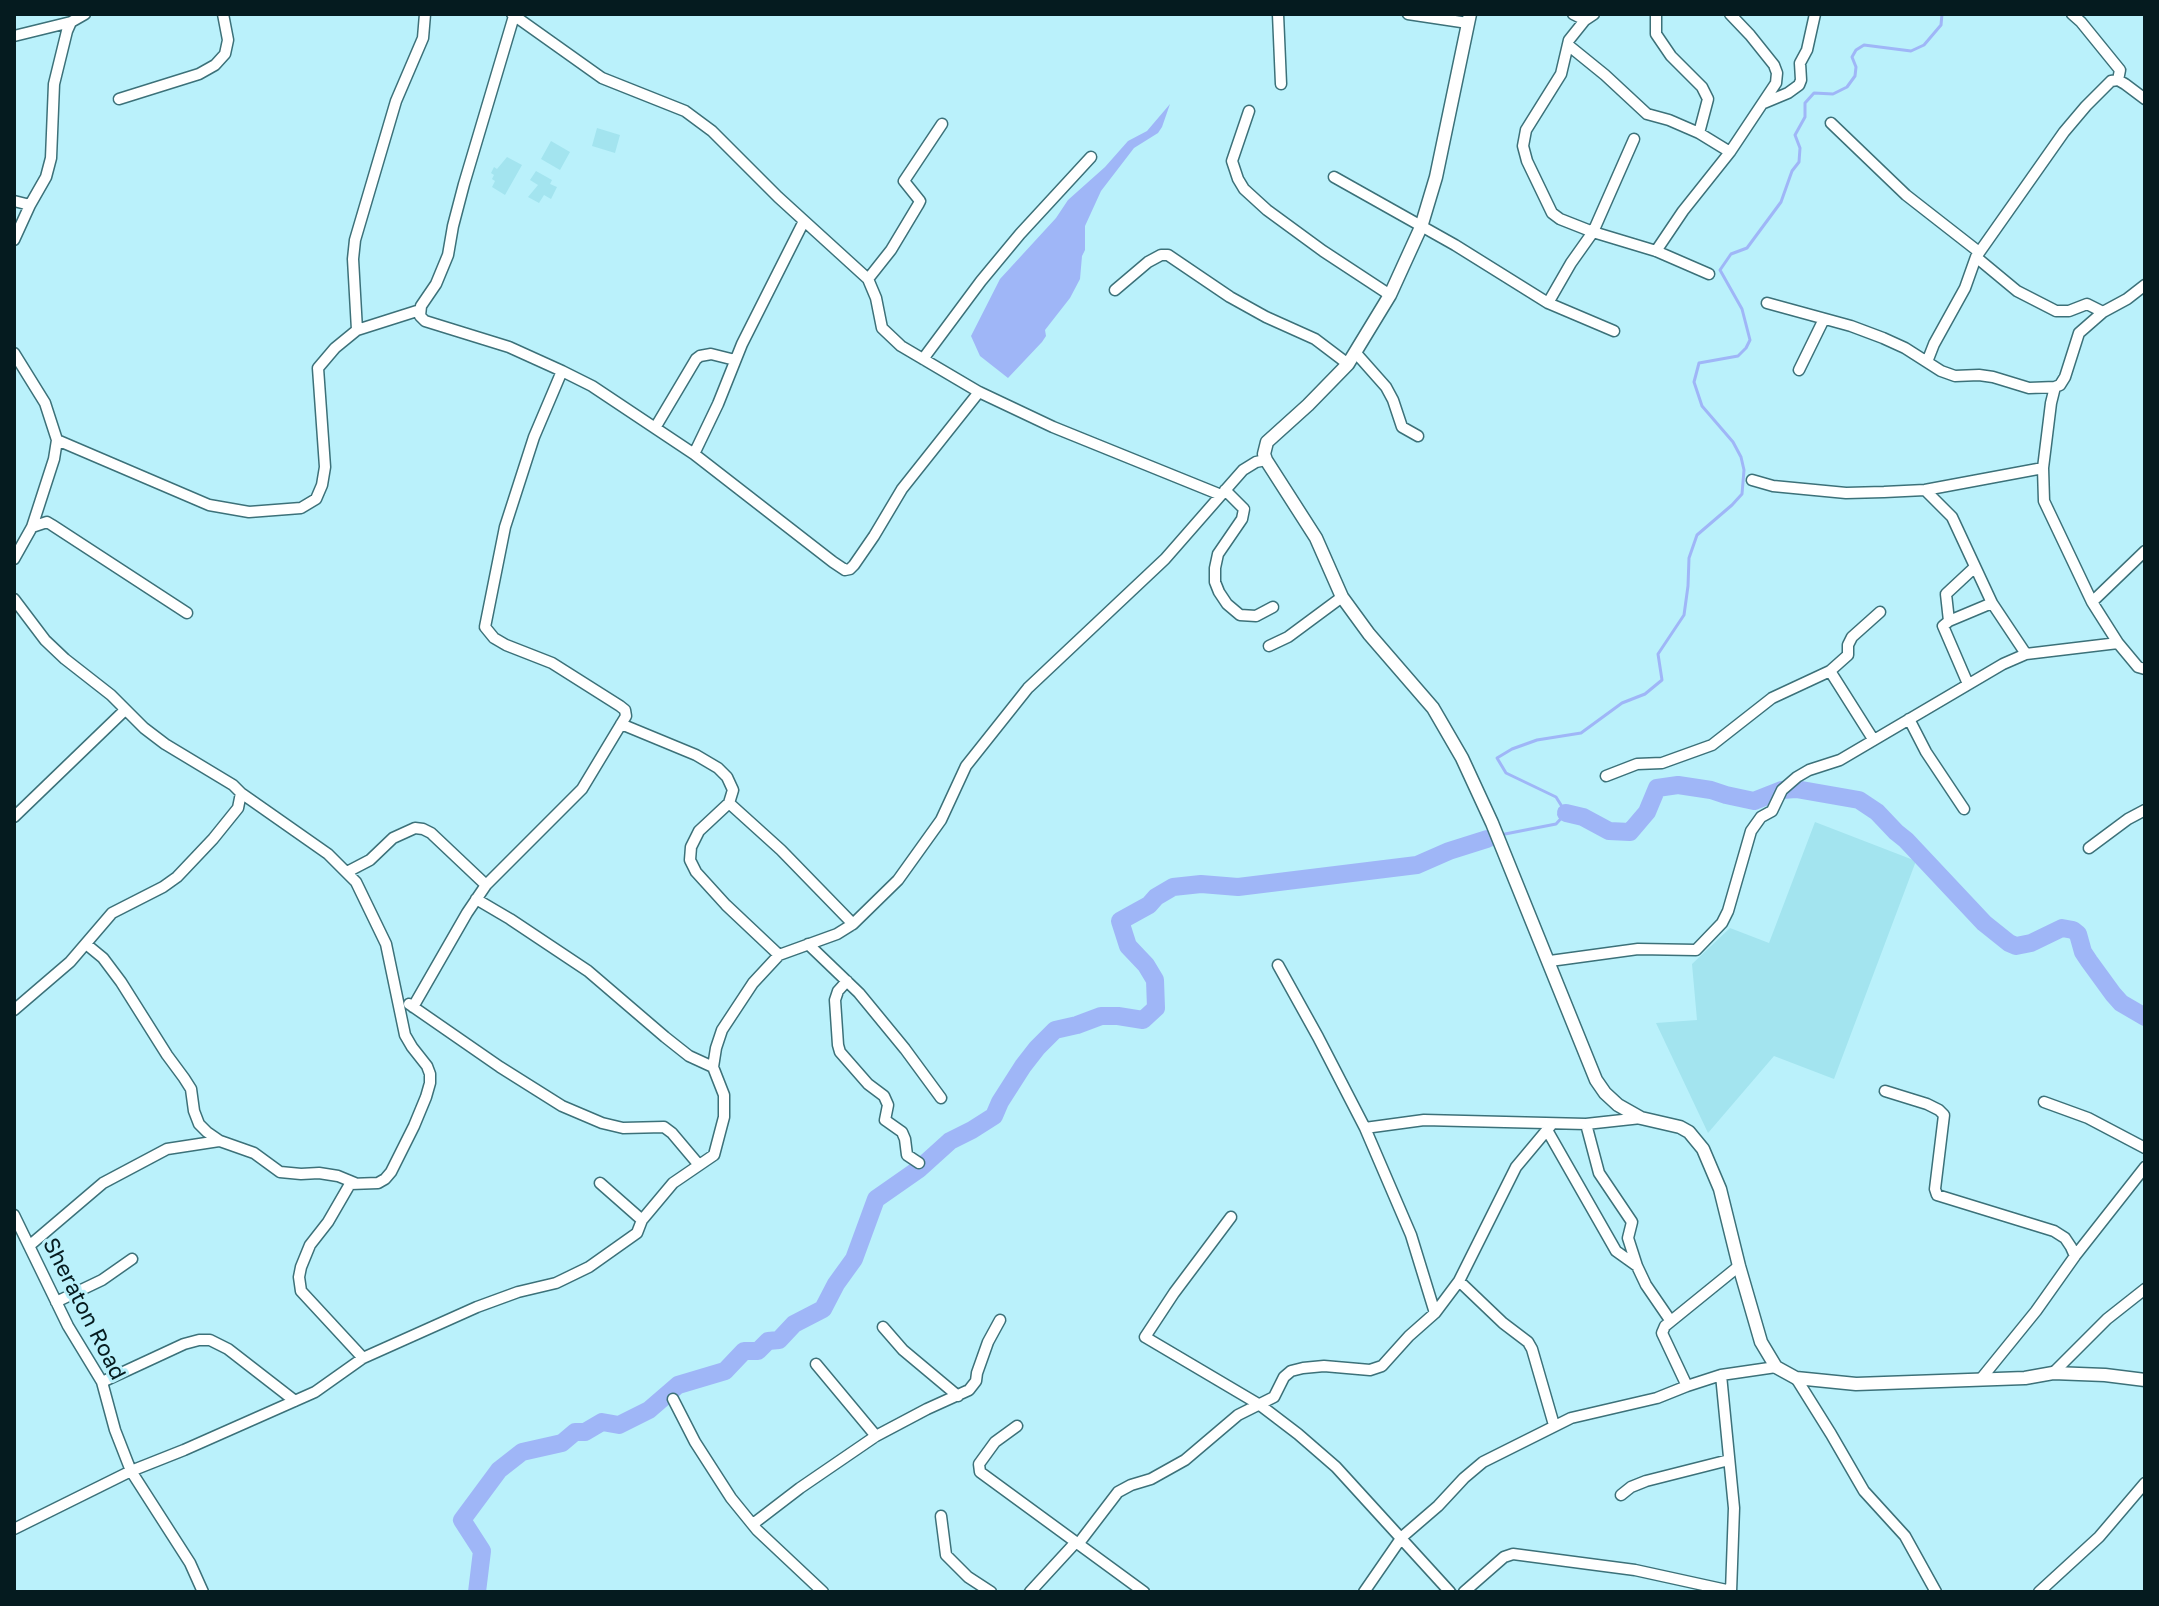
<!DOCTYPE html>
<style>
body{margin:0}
#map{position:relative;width:2159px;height:1606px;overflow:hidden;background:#baf1fb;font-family:"Golos Text",sans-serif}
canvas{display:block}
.frame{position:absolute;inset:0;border:16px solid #051b1f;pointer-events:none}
</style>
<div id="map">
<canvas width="2159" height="1606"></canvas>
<div class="frame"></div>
</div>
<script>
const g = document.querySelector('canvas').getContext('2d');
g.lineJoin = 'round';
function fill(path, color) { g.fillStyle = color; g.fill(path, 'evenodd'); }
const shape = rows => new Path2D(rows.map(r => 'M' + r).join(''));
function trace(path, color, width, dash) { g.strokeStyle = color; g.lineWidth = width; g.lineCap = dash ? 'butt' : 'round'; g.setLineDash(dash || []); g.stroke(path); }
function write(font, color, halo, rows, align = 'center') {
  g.font = font + ' "Golos Text",sans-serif'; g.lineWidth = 6; g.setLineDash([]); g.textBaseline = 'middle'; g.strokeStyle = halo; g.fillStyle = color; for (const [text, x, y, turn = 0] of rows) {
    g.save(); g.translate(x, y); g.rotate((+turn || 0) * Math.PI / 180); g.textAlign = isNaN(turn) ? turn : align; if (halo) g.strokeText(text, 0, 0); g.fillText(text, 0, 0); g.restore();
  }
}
fill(shape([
 [597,128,620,135,615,153,592,146],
 [551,141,570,152,560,170,541,159],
 [507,157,522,165,505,195,492,187,495,181,492,179,494,175,491,173,494,167,497,169],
 [536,171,552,180,550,184,557,187,551,199,544,195,539,203,528,197,538,185,530,180],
 [1815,822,1916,861,1834,1079,1774,1056,1708,1133,1656,1023,1697,1020,1692,964,1730,928,1769,943]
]), '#a3e4ef');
fill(shape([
 [1170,104,1162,127,1158,133,1134,148,1101,191,1085,226,1085,250,1082,256,1080,279,1070,298,1045,330,1046,336,1042,342,1008,378,980,356,971,336,1000,279,1056,218,1068,200,1105,167,1128,141,1147,131]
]), '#9fb6f7');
trace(shape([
 [1500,835,1556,824,1566,813,1556,797,1506,773,1497,758,1512,749,1537,740,1581,733,1622,703,1645,694,1662,680,1658,654,1684,615,1688,586,1689,558,1697,535,1732,505,1742,494,1744,470,1741,457,1733,442,1702,406,1694,382,1699,363,1738,356,1746,348,1750,340,1742,309,1720,270,1731,254,1747,248,1781,202,1792,171,1799,162,1800,148,1795,135,1805,117,1805,103,1814,93,1833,94,1847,87,1855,76,1856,67,1852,57,1856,50,1864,45,1911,51,1924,45,1941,25,1942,14]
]), '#9fb6f7', 3);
trace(shape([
 [1566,813,1583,817,1609,831,1630,832,1647,812,1657,788,1678,785,1711,790,1726,795,1754,801,1782,790,1796,789,1859,800,1877,812,1896,832,1906,840,1984,923,2009,943,2016,946,2031,943,2062,928,2073,930,2078,934,2083,952,2089,961,2113,994,2121,1003,2145,1017],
 [477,1592,482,1551,462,1520,499,1470,522,1452,562,1443,575,1432,585,1432,602,1422,619,1425,649,1410,678,1385,725,1371,744,1351,758,1351,768,1341,779,1340,794,1324,823,1309,836,1284,854,1259,876,1199,919,1169,950,1141,972,1130,994,1116,1000,1102,1023,1066,1037,1048,1055,1030,1077,1025,1101,1016,1118,1016,1143,1020,1156,1008,1155,980,1146,965,1128,946,1120,921,1149,905,1156,897,1173,887,1201,884,1238,887,1417,865,1449,851,1487,839]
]), '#9fb6f7', 18);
const minor = shape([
 [512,14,602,78,685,111,712,131,778,197,868,279,876,298,882,328,901,346,979,392,1053,427,1221,495,1243,470,1256,462,1266,460],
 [1278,14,1281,84],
 [1408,14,1468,23],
 [1573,14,1585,20],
 [1594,14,1585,20,1569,40,1561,74,1526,130,1523,146,1527,161,1552,213,1560,219,1593,232,1656,251,1709,274],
 [1656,14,1656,34,1671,56,1702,87,1708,99,1699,133],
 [2072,14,2081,22,2120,70,2118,80],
 [14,36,71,22],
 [1568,45,1605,75,1647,114,1669,120,1699,133,1730,152],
 [119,99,199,74,215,65,225,54,228,40,223,14],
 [1764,103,1788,93,1799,85,1801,80,1800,63,1807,50,1815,14],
 [1249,111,1232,161,1238,179,1244,189,1267,210,1323,251,1390,295],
 [1831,123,1906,195,1979,252],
 [1334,177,1455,245,1548,303,1614,331],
 [14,201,30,205],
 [14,240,30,205,46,177,51,158,54,84,67,31,71,22,85,14],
 [1656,251,1683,211,1730,152,1776,83,1777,73,1774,65,1750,35,1730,14],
 [1976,257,2017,291,2056,311,2069,311,2087,304,2103,312],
 [868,279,891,250,918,205,920,201,904,181,942,124],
 [1115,290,1148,262,1161,255,1168,255,1230,297,1266,317,1315,339,1348,364],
 [1548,303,1571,263,1593,232,1634,139],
 [1767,303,1851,326,1883,338,1905,348,1941,371,1955,376,1979,375,1993,377,2029,388,2055,387,2060,385,2065,377,2079,333,2103,312,2127,299,2145,285],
 [357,330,353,259,355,240,396,101,423,38,425,14],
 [1355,352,1386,387,1393,400,1402,427,1418,436],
 [14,353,45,403,57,440,54,459,32,527,14,559],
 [923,359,981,281,1020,234,1091,157],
 [1927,362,1934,344,1965,288,1976,257,2064,132,2086,106,2111,81,2118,80,2125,84,2145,99],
 [1799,370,1824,319],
 [562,371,592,386,694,454,833,562,845,570,850,569,854,565,874,536,902,489,979,392],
 [2055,387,2051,403,2043,468,2044,501,2092,602,2118,643,2138,667,2145,669],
 [655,428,696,359,700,356,711,354,735,360],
 [57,440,209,505,249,512,301,508,316,499,322,485,325,467,318,368,335,348,357,330,420,310],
 [694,454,718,404,742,344,804,221],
 [1752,480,1773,486,1846,493,1884,492,1925,490,2043,468],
 [1225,490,1244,509,1242,519,1218,554,1215,568,1215,582,1219,592,1227,604,1240,615,1256,616,1273,607],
 [1925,490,1952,517,1992,603,2026,654],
 [32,527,47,522,52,525,187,613],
 [14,599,45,640,65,659,111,695,144,728,165,744,233,785,241,793,238,808,213,839,177,877,163,887,112,913,70,962,14,1010],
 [2092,602,2145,551],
 [1949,621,1946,594,1975,567],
 [1269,646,1288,637,1342,597],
 [1830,671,1848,655,1848,645,1852,637,1880,612],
 [1968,684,1943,626,1949,621,1992,603],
 [1909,719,1926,752,1964,809],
 [621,724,696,755,718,768,727,777,733,790,729,803,699,831,691,847,690,860,696,872,726,905,779,955],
 [1606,776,1637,764,1662,763,1712,745,1772,698,1830,671,1873,739],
 [241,793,328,854,356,882,386,944,405,1035,412,1047,427,1066,430,1074,430,1083,426,1097,414,1126,391,1172,385,1179,378,1183,350,1184,328,1222,310,1245,301,1267,299,1277,301,1291,363,1358],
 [729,803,781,850,853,924],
 [14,817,125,710],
 [2089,848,2128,819,2145,810],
 [347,872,370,860,393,838,415,828,423,829,431,833,486,885],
 [476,899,510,919,588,971,665,1037,689,1056,713,1067],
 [86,944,103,958,121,982,167,1055,184,1078,191,1089,194,1111,199,1124,207,1132,220,1141,254,1153,280,1172,301,1174,319,1173,338,1176,355,1183],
 [808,944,859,993,905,1049,941,1098],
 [1550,961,1638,949,1696,950,1722,923,1728,911,1751,831,1761,817,1772,811,1782,790,1797,777,1809,770,1840,760,2003,664,2026,654,2118,643],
 [1278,965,1318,1037,1365,1128,1411,1235,1435,1313],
 [847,981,838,991,835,1000,838,1045,840,1052,868,1084,884,1096,888,1105,885,1120,902,1132,905,1139,907,1155,919,1163],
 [409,1004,500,1067,562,1106,602,1123,623,1128,664,1127,672,1133,699,1165],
 [413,1007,467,913,486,885,582,789,626,716,625,710,620,706,552,663,506,645,494,638,485,627,505,527,534,437,562,371,509,347,425,321,420,316,421,306,436,284,448,255,453,226,464,184,514,16],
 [1885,1091,1927,1104,1939,1110,1944,1115,1935,1189,1937,1195,2054,1231,2065,1238,2071,1247,2075,1256],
 [2044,1102,2088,1118,2145,1148],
 [1586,1124,1599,1173,1632,1222,1628,1238,1637,1266,1646,1285,1670,1320],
 [1365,1128,1424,1120,1586,1124,1641,1118],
 [1547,1130,1616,1251,1637,1266],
 [600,1183,642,1220],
 [14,1215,68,1326,102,1382,115,1430,131,1471,190,1563,203,1592],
 [1231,1217,1174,1293,1145,1337,1260,1405,1298,1434,1336,1467,1450,1592],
 [29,1246,103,1183,167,1149,219,1141],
 [1459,1281,1503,1323,1528,1342,1532,1349,1554,1425],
 [56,1302,102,1280,132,1259],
 [883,1327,903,1350,958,1396],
 [816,1364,876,1436],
 [2053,1373,2107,1319,2145,1289],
 [1721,1375,1734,1508,1731,1592],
 [1796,1378,1831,1434,1864,1491,1905,1536,1936,1592],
 [1980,1380,2036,1311,2075,1256,2145,1167],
 [102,1382,184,1344,199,1340,210,1340,228,1349,295,1401],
 [1687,1386,1662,1333,1665,1326,1739,1266],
 [673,1399,695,1442,731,1498,757,1530,823,1592],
 [1017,1426,995,1442,979,1464,980,1472,1144,1592],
 [1621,1495,1631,1487,1646,1481,1729,1460],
 [941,1516,946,1555,968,1577,991,1592],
 [753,1524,800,1488,876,1436,927,1409,969,1390,976,1381,977,1373,988,1342,1000,1320],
 [14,1529,131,1471,184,1450,315,1392,363,1358,477,1307,518,1292,556,1283,589,1267,637,1233,642,1220,673,1183,714,1155,724,1117,724,1095,713,1067,716,1048,722,1030,753,983,779,955,837,934,853,924,898,880,941,820,966,766,1028,688,1165,559,1221,495],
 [1079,1543,1118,1492,1131,1485,1151,1479,1185,1460,1238,1415,1274,1397,1284,1377,1291,1371,1303,1368,1324,1366,1370,1370,1382,1366,1409,1336,1435,1313,1459,1281,1516,1167,1552,1124],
 [1030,1592,1076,1542],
 [1364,1592,1402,1537,1438,1506,1464,1478,1483,1462,1571,1418,1657,1398,1687,1386,1721,1375,1776,1367],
 [1464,1592,1504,1557,1513,1554,1635,1570,1731,1591],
 [2039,1592,2099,1537,2145,1483]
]);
const tertiary = shape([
 [1470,14,1436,177,1421,227,1390,295,1348,364,1308,405,1267,442,1264,454,1266,460,1316,538,1342,597,1369,634,1433,708,1462,758,1492,823,1596,1080,1605,1093,1618,1105,1641,1118,1680,1127,1689,1132,1703,1149,1720,1189,1739,1266,1761,1342,1776,1367,1796,1378,1856,1384,2025,1378,2053,1373,2105,1375,2145,1380]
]);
trace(minor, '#3c7179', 13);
trace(tertiary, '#3c7179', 15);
trace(minor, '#fff', 10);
trace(tertiary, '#fff', 12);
write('22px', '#051b1f', '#baf1fb', [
 ["Sheraton Road",84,1309,63]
]);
</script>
